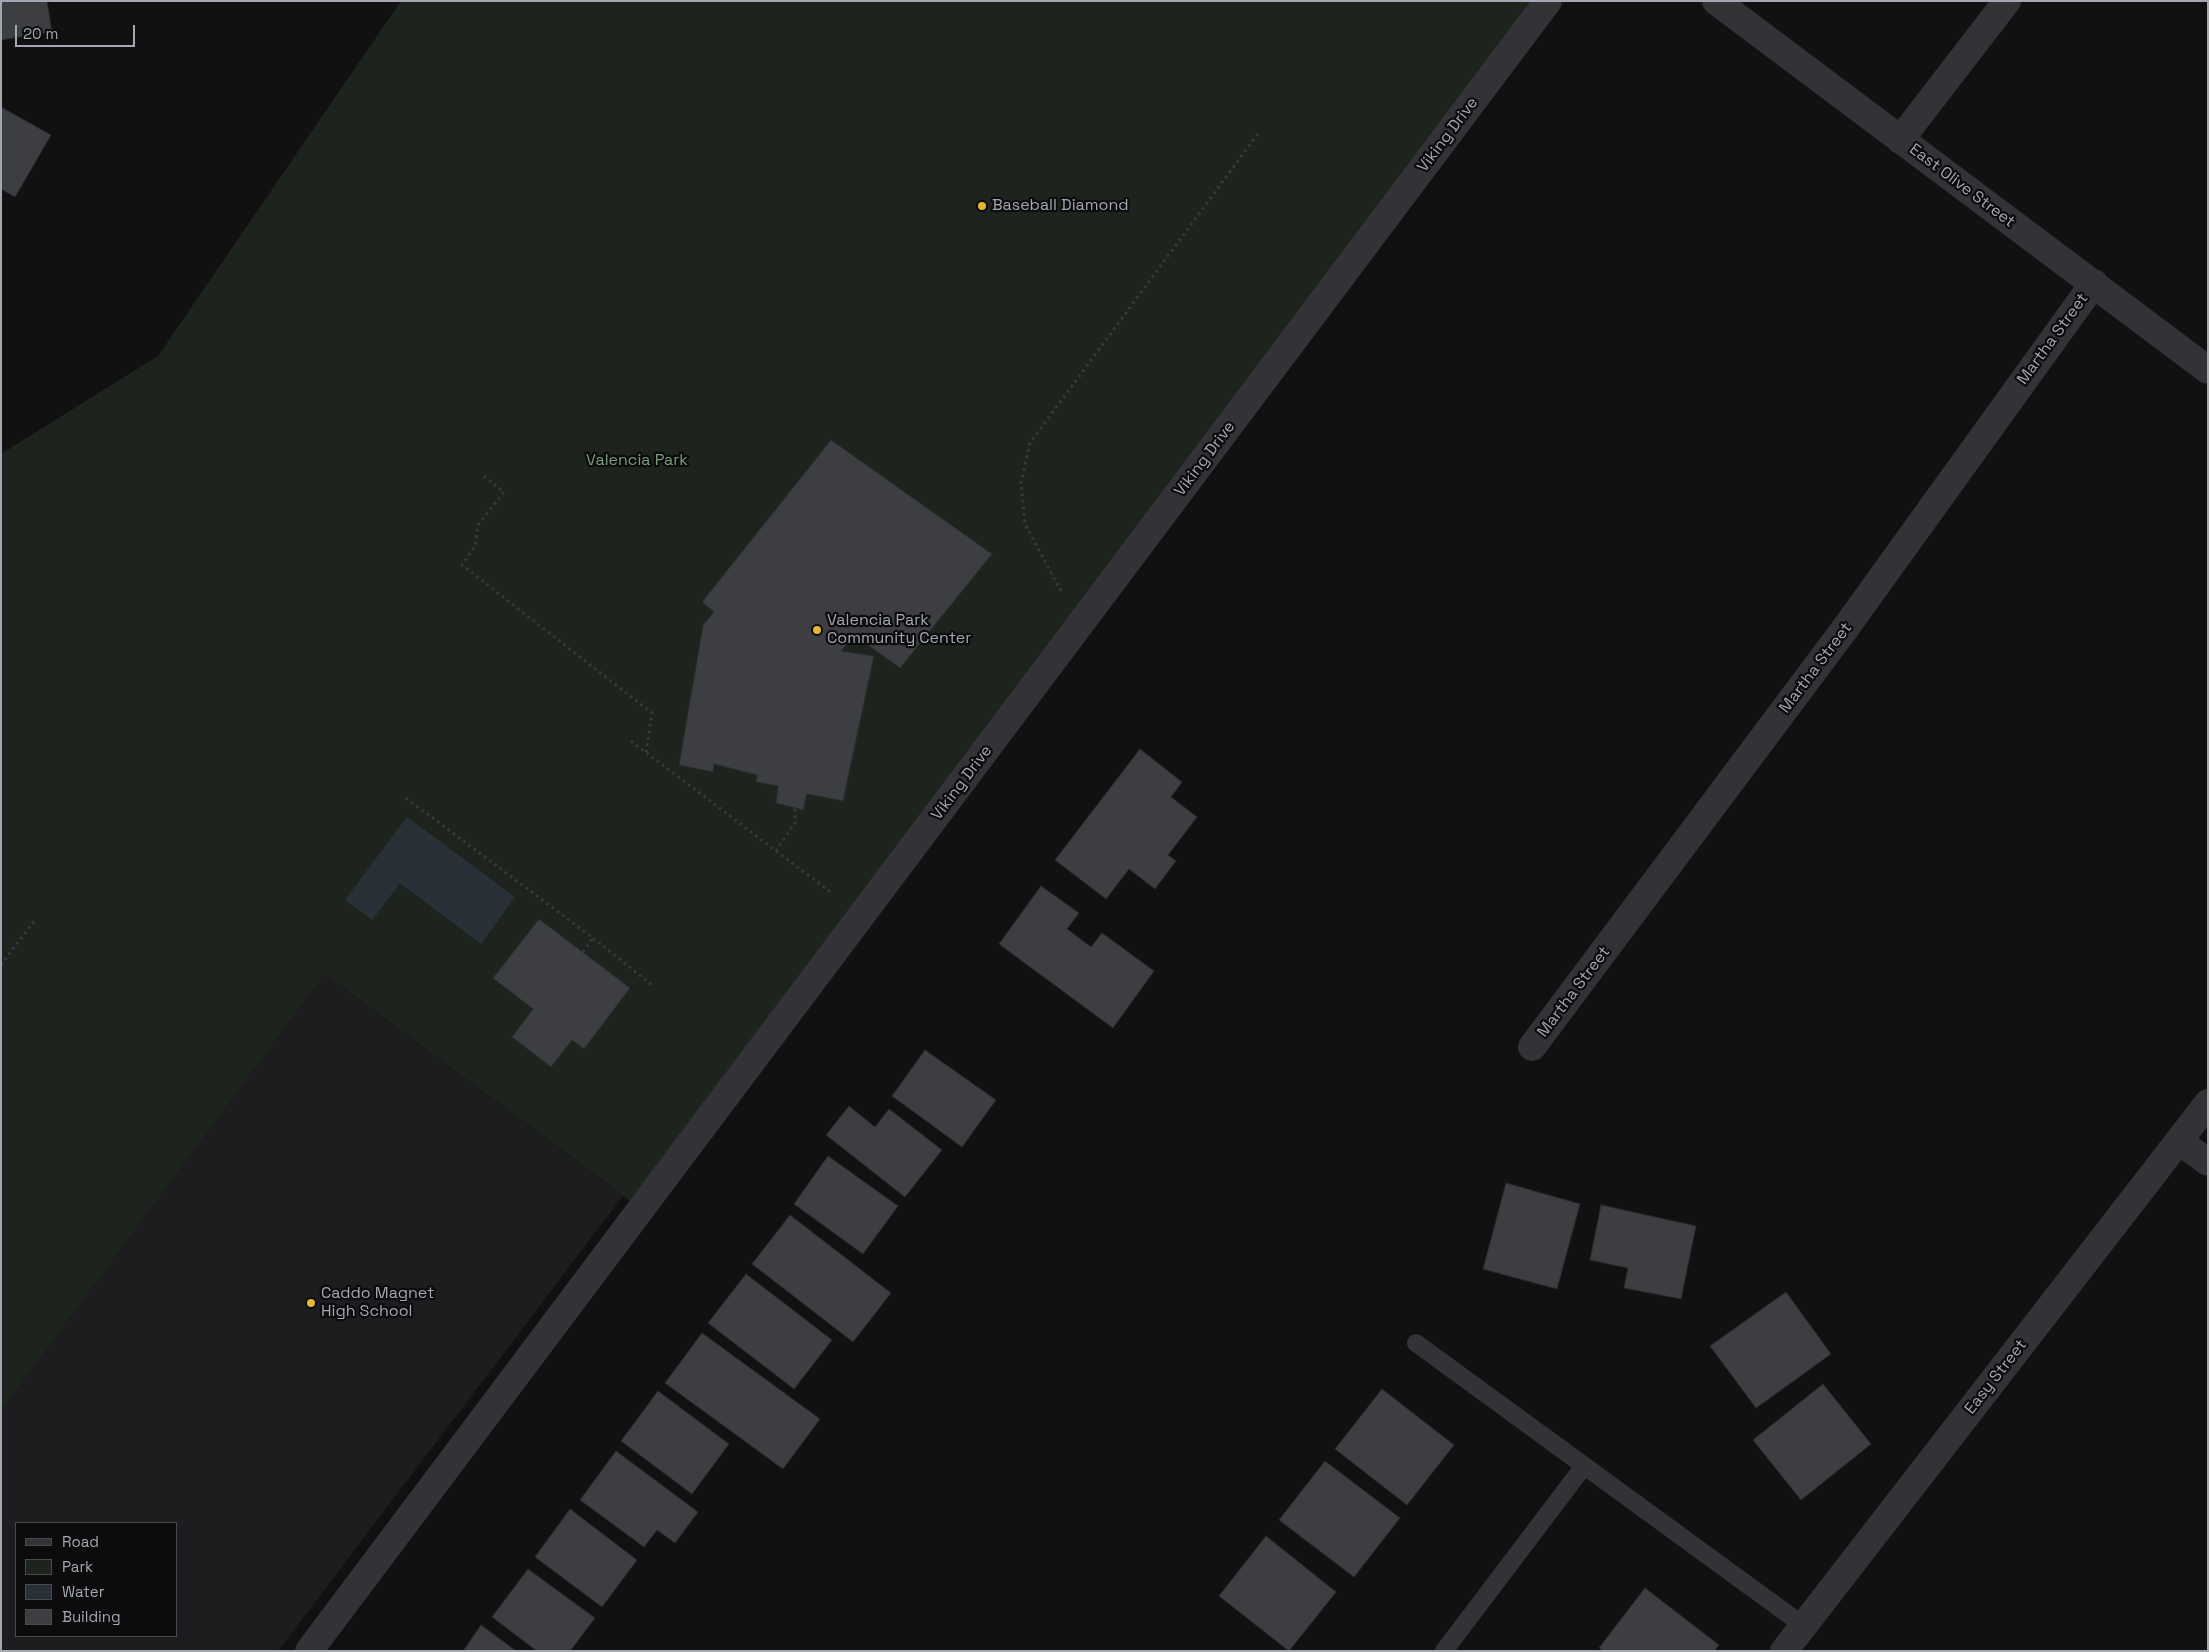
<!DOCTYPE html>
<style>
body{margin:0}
#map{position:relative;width:2209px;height:1652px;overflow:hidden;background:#111112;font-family:"Space Grotesk",sans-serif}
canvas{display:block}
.frame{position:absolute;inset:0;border:2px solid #a3a7b2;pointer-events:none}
.legend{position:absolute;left:15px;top:1522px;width:162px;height:115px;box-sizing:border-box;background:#0c0c0d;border:1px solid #484a4f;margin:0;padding:6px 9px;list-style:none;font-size:15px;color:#a3a7b2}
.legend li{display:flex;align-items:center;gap:10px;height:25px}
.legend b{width:25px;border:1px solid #484a4f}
.scale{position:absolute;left:15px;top:25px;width:120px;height:22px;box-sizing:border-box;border:2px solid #a3a7b2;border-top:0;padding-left:6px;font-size:15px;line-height:18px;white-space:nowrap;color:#a3a7b2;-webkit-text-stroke:4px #0c0c0d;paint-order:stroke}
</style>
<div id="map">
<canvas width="2209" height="1652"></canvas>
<div class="frame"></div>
<ul class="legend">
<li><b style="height:6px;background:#323237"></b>Road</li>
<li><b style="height:14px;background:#1d241e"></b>Park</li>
<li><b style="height:14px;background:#2a3037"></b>Water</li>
<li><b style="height:14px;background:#3d3e42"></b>Building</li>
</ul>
<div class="scale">20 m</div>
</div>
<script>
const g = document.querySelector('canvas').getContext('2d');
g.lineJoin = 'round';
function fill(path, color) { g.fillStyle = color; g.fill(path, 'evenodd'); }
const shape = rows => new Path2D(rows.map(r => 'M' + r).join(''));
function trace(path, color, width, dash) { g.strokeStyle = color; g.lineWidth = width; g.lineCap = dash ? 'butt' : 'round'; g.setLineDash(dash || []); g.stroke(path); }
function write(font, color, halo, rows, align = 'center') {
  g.font = font + ' "Space Grotesk",sans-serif'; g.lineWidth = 4.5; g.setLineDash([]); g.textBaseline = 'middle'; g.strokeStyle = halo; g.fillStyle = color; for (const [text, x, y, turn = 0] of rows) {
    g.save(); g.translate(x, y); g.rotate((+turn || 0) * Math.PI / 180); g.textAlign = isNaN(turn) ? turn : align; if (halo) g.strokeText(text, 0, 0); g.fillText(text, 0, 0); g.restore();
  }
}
fill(shape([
 [325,974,623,1196,278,1651,1,1651,1,1411],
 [16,1523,176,1523,176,1636,16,1636]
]), '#1d1d1f');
fill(shape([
 [401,1,1548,1,641,1209,325,974,1,1411,1,454,158,356]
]), '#1d241e');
fill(shape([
 [407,817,515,897,481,944,400,883,372,920,345,900]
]), '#2a3037');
const building = shape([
 [1,1,47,1,52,32,1,40,1,1],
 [1,107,51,135,15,197,1,189,1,107],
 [831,440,992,554,900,668,854,635,841,651,874,656,843,801,807,794,803,810,776,803,778,786,756,782,757,775,714,764,713,772,679,765,703,625,714,612,702,602,831,440],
 [1140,749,1182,782,1171,797,1197,817,1168,855,1176,861,1155,889,1129,869,1106,899,1055,860,1140,749],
 [1041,886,1079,913,1067,929,1091,947,1102,933,1154,971,1113,1028,999,944,1041,886],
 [539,919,630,988,584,1049,572,1040,551,1067,512,1037,533,1009,493,978,539,919],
 [925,1050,996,1100,962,1147,892,1096,925,1050],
 [849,1106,875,1127,889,1109,942,1150,905,1197,826,1135,849,1106],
 [828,1156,898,1206,863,1254,794,1204,828,1156],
 [1506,1183,1580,1204,1557,1289,1483,1269,1506,1183],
 [1601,1205,1696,1226,1681,1299,1624,1288,1628,1268,1590,1260,1601,1205],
 [790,1215,891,1293,853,1342,752,1264,790,1215],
 [746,1274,832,1340,794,1389,708,1323,746,1274],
 [1786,1292,1831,1354,1756,1408,1710,1346,1786,1292],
 [702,1333,820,1419,783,1469,665,1383,702,1333],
 [1823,1384,1871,1444,1801,1500,1753,1440,1823,1384],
 [1382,1389,1454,1445,1407,1505,1335,1449,1382,1389],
 [658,1391,729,1444,692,1494,621,1441,658,1391],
 [616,1451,698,1512,675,1543,657,1530,644,1547,580,1500,616,1451],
 [1325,1461,1400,1518,1354,1577,1279,1520,1325,1461],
 [570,1509,637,1560,602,1607,535,1557,570,1509],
 [1266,1536,1336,1592,1289,1651,1219,1596,1266,1536],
 [528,1569,595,1618,570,1651,537,1651,492,1617,528,1569],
 [1645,1588,1719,1645,1714,1651,1603,1651,1599,1648,1645,1588],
 [481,1625,516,1651,463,1651,481,1625]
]);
fill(building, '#3d3e42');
trace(building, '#2b2b2e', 1);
trace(shape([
 [484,476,504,492,478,525,475,546,462,565,652,713,646,752],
 [1061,591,1025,524,1021,483,1030,443,1260,131],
 [631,741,833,894],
 [406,798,593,938,652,985],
 [776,851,795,823,795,808],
 [583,952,593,938],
 [1,965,35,920]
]), '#38393e', 3, [2.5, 4]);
trace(shape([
 [1416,1343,1804,1626],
 [1444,1651,1584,1466]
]), '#323237', 18);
trace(shape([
 [1716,1,2208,370],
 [1900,140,2007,1],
 [1532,1047,1844,630,2094,283],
 [2179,1141,2208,1162],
 [309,1651,1548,1],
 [1784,1651,2208,1103]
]), '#323237', 28);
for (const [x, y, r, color] of [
 [982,206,5,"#e5b536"],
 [817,630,5,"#e5b536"],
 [311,1303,5,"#e5b536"]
]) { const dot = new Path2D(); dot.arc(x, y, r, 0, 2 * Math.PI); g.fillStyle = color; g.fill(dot); trace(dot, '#0c0c0d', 2); }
write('16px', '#a3a7b2', '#0c0c0d', [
 ["Viking Drive",1448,135,-53],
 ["East Olive Street",1962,186,37],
 ["Martha Street",2053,339,-54],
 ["Viking Drive",1205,459,-53],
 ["Martha Street",1816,668,-53],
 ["Viking Drive",962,783,-53],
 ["Martha Street",1574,992,-53],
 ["Easy Street",1996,1377,-52]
]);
write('16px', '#a3a7b2', '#0c0c0d', [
 ["Baseball Diamond",992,206],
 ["Valencia Park",827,621],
 ["Community Center",827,639],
 ["Caddo Magnet",321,1294],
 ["High School",321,1312]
], 'left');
write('16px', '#7b9c7f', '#0c0c0d', [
 ["Valencia Park",637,461]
]);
</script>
